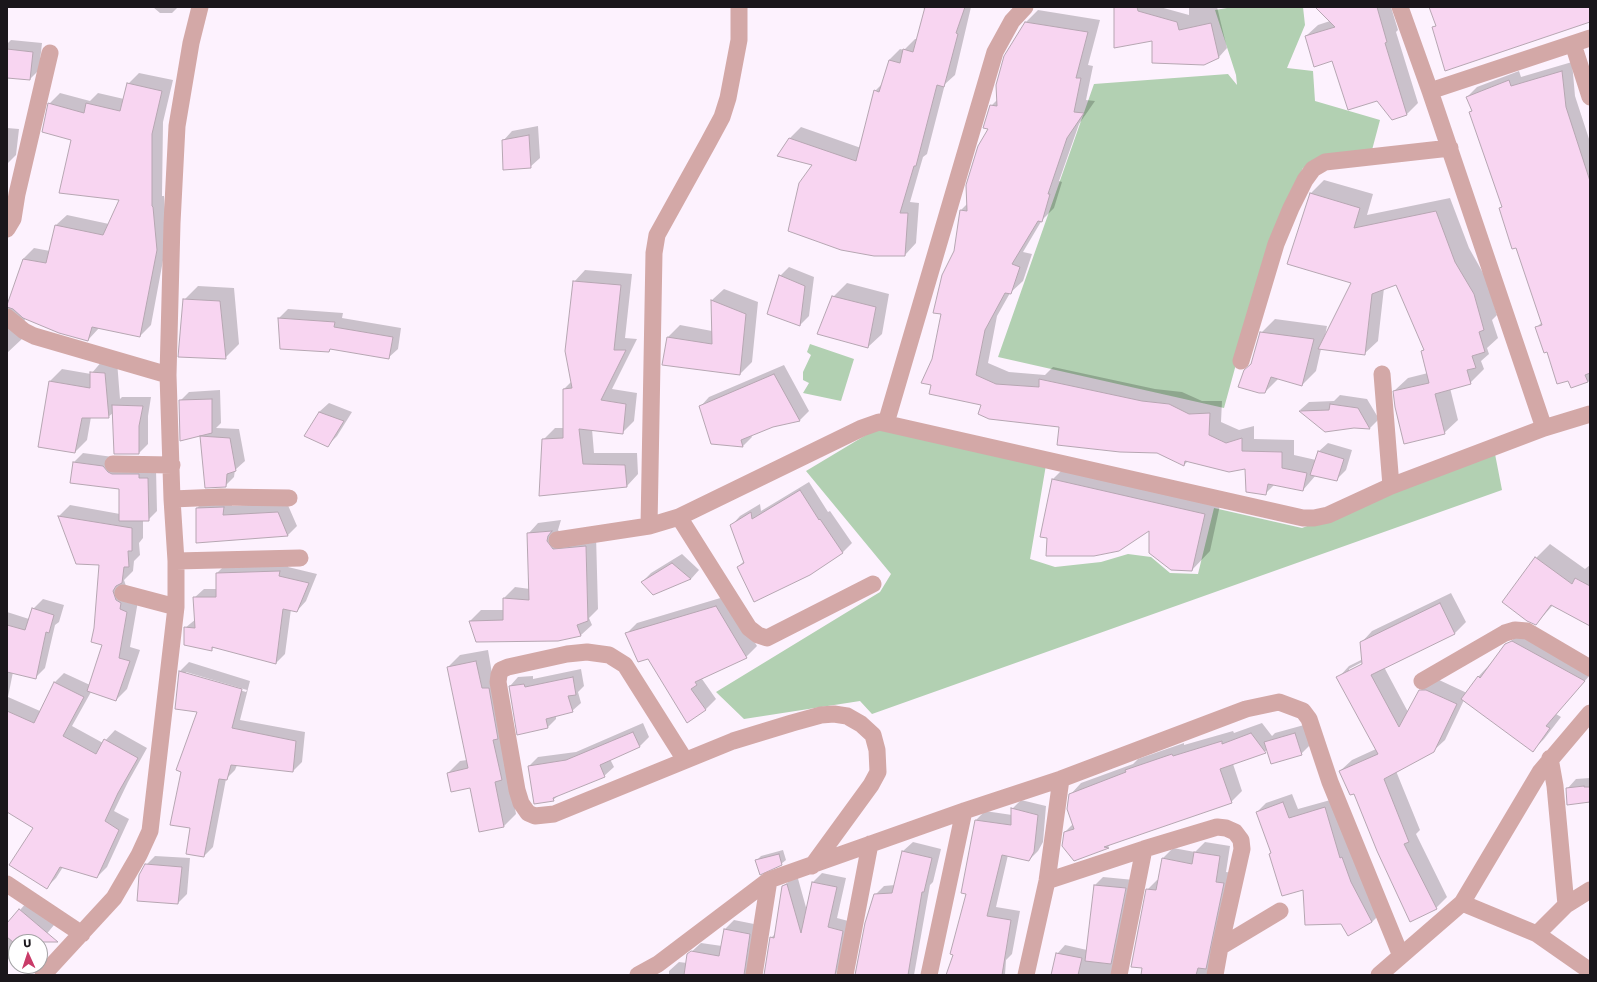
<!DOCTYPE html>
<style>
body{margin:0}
#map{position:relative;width:1597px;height:982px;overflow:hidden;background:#fdf2fe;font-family:"Golos Text",sans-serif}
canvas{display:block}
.frame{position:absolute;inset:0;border:8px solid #1a161b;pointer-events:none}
.north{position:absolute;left:8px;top:934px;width:40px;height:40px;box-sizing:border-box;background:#fff;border:1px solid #a3a2a4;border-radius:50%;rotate:357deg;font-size:11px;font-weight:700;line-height:16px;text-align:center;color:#1a161b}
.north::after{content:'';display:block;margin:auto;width:14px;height:18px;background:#c93c69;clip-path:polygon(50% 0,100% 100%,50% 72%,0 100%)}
</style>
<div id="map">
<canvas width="1597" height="982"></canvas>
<div class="frame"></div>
<div class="north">U</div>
</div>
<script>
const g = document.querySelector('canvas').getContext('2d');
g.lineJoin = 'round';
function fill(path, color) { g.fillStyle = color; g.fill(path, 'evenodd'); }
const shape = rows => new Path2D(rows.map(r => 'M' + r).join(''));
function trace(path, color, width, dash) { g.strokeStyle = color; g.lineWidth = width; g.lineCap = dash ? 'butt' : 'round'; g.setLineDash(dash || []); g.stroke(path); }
fill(shape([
 [1233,7,1303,7,1305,25,1287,68,1313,71,1315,101,1380,120,1372,150,1303,168,1271,237,1224,408,998,357,1094,84,1228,74,1237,85,1236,75,1215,10],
 [810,344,854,359,841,401,803,393,809,383,803,380,803,372,811,355,807,352],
 [886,423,1047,459,1030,559,1055,567,1101,562,1128,554,1151,557,1170,573,1198,574,1214,508,1302,528,1495,454,1502,490,872,714,860,701,744,719,716,692,880,592,891,574,806,471]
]), '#b2d0b2');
fill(shape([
 [153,7,178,7,172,13,160,13],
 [921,7,971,7,955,75,945,84,927,154,923,157,910,202,919,203,916,243,905,255,814,165,778,156,790,138,801,127,861,148,875,91,883,83,889,60,900,49,904,50,915,39,917,39,925,9],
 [1116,7,1160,7,1189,15,1189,7,1217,7,1227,48,1219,57,1204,64,1153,40],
 [1317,7,1391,7,1398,30,1396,32,1418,103,1407,114,1392,119,1378,100,1306,36,1318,25,1330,21],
 [1038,10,1100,20,1088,65,1093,66,1086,100,1095,101,1079,124,1059,181,1062,182,1054,208,1042,220,1023,252,1032,254,1023,281,1010,293,997,316,988,363,1009,372,1045,375,1053,367,1155,389,1182,392,1202,401,1222,401,1221,422,1239,430,1254,426,1254,439,1294,440,1294,455,1316,460,1318,452,1328,443,1352,450,1346,470,1337,479,1316,475,1303,490,1275,484,1265,494,1246,468,1188,461,1184,465,1157,452,1061,427,933,384,933,359,955,251,961,210,968,203,990,129,991,106,998,99,1025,23],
 [11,40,42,43,39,70,30,79,7,77,7,44],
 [1572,62,1575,96,1590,142,1590,381,1571,387,1569,379,1548,351,1536,328,1542,322,1516,247,1500,209,1502,206,1470,112,1472,110,1467,97,1477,87,1519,71,1521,77],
 [139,73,173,80,163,122,162,196,164,196,167,239,151,325,140,336,99,328,88,340,25,317,23,338,7,353,7,301,9,302,23,259,34,248,50,251,56,225,67,215,109,224,121,199,73,139,49,104,60,93,90,101,98,93,124,99,128,84],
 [538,126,540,158,530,167,503,141,512,131],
 [7,128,19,129,16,155,8,163],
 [1324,180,1373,194,1367,215,1450,198,1469,248,1487,280,1497,315,1492,320,1498,338,1487,348,1489,354,1481,361,1484,369,1470,383,1450,388,1458,420,1444,433,1394,391,1408,378,1428,373,1422,352,1424,349,1397,284,1384,288,1378,341,1364,354,1321,349,1316,371,1302,385,1279,378,1265,392,1251,364,1261,333,1275,319,1327,326,1325,336,1352,282,1288,263,1311,193],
 [789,267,814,277,809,316,800,325,780,276],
 [585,270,632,274,625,338,637,339,612,389,637,393,634,421,622,433,592,429,594,453,637,453,638,474,627,486,540,495,543,440,555,428,564,428,564,389,571,382,574,282],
 [847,283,889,294,882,334,868,347,833,297],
 [198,286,234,288,239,344,225,358,184,300],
 [724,289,758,302,752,362,740,374,664,364,668,337,680,325,712,331,712,300],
 [288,309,343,313,342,318,401,328,398,349,388,358,331,348,329,351,279,318],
 [103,360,117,361,120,399,122,397,151,397,148,416,148,444,139,453,113,413,108,417,91,417,87,440,75,452,50,381,62,369,91,374],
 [784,365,809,411,800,420,773,426,751,435,752,437,743,446,712,443,700,407,709,397],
 [220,390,221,423,216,428,239,429,245,461,235,470,234,477,225,486,206,487,201,435,180,401,189,392],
 [1340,395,1367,399,1379,419,1370,428,1354,427,1326,431,1300,410,1309,402,1334,401],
 [329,403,352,412,337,436,328,445,319,412],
 [83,453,113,457,156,469,157,511,148,520,143,520,143,538,139,543,140,555,134,561,133,571,124,580,127,589,138,601,130,647,140,650,127,689,116,700,91,692,72,726,103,743,115,730,147,748,128,782,114,811,129,819,107,867,97,877,63,867,56,878,46,888,34,828,7,810,7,612,29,619,33,609,43,599,64,605,59,622,55,625,45,668,35,678,13,672,8,697,40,711,54,683,64,673,90,685,103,644,95,628,100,565,59,516,70,505,120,514,120,489,74,462],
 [1071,461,1222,496,1210,551,1192,570,1150,529,1042,536,1053,479],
 [809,482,828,512,830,511,852,543,843,552,738,567,744,561,731,526,740,516,760,504,761,511],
 [232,498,232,506,287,503,297,526,288,535,197,542,197,508,206,499],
 [561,520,558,530,564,539,596,535,598,609,589,618,592,625,581,635,470,621,481,610,504,610,504,598,515,587,530,589,528,534,538,523],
 [1550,544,1585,569,1590,565,1590,624,1553,605,1536,624,1503,602,1536,558],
 [682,554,699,570,691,579,654,593,642,582,651,573],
 [289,562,288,567,317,574,306,601,297,611,291,609,285,654,276,663,214,647,211,650,185,628,196,619,194,598,204,589,217,589,217,573,226,564],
 [1451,593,1466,622,1455,633,1384,667,1408,712,1420,691,1431,679,1437,679,1467,693,1478,677,1518,634,1590,675,1556,714,1561,717,1544,739,1533,750,1464,700,1445,740,1433,751,1396,771,1420,830,1416,834,1447,897,1436,908,1340,771,1352,760,1376,749,1338,678,1349,666,1363,659,1361,643,1372,631],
 [1366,660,1367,662,1349,672,1349,669],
 [727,596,757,646,746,657,702,679,716,699,705,710,649,658,626,634,637,623],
 [488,650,516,814,504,826,470,786,448,773,460,761,467,760,448,667,460,655],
 [189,662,250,681,240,720,305,732,302,762,293,771,237,765,235,770,226,779,213,847,204,856,191,828,199,711,176,708,180,671],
 [186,672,247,690,246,692,186,674],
 [581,669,584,686,578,692,581,703,572,711,556,716,556,719,548,727,510,686,518,677,533,676,533,679],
 [643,723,649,737,640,746,610,759,614,767,604,776,559,795,553,800,529,766,538,757,576,752],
 [1262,723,1272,736,1275,733,1304,725,1310,745,1301,754,1268,750,1233,764,1242,791,1231,802,1112,843,1108,847,1075,860,1065,832,1073,824,1070,795,1081,783,1133,764,1138,759,1184,743,1184,745,1233,731,1234,733],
 [1590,778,1590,808,1589,801,1567,789,1576,779],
 [1292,794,1298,809,1334,799,1381,913,1372,922,1342,923,1304,889,1271,853,1257,812,1266,803],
 [1021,800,1046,806,1043,842,1038,851,1029,860,1008,855,996,907,1020,911,1012,954,1006,960,1005,975,947,975,954,954,968,894,976,820,985,811,1012,815,1012,809],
 [913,842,941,849,933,882,930,885,914,975,860,975,875,895,884,886,895,885,903,851],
 [1205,842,1230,846,1226,872,1234,873,1208,975,1142,975,1147,890,1157,880,1159,880,1163,858,1173,848,1195,852],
 [783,850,786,860,781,864,757,860,761,856],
 [155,856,190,858,187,894,178,903,146,865],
 [822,873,846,878,837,918,852,922,836,975,765,975,771,938,776,933,783,886,797,875,807,911,813,882],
 [1103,877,1134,880,1115,975,1052,975,1057,954,1065,945,1087,950,1095,885],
 [27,902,54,925,40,942,16,942,16,949,7,961,7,925],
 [734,920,759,925,761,975,669,975,669,971,679,962,687,963,688,955,701,943,722,946,725,929]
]), '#0003');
const building = shape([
 [925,7,965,7,956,33,958,34,944,87,937,85,916,166,914,166,900,213,908,213,905,256,874,256,841,250,788,231,799,183,812,165,777,156,789,138,856,161,874,90,879,92,889,60,900,63,903,49,913,52,925,7],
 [1114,7,1137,7,1138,11,1177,22,1179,30,1211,23,1219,58,1204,65,1152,63,1152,41,1114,48,1114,7],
 [1315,7,1377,7,1387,42,1385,43,1407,115,1392,120,1377,101,1348,110,1332,61,1314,67,1305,36,1335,27,1315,7],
 [1429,7,1590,7,1590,22,1445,71,1432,27,1436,26,1429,7],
 [1025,22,1088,32,1076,78,1081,78,1074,112,1084,113,1067,138,1048,194,1050,194,1042,222,1038,221,1012,264,1020,267,1011,294,1005,293,985,330,976,375,996,384,1039,387,1039,379,1142,401,1169,404,1189,414,1210,413,1209,435,1226,443,1242,438,1242,451,1282,452,1282,468,1307,473,1303,491,1268,484,1266,495,1246,492,1245,469,1229,472,1185,461,1184,466,1157,453,1120,452,1057,445,1059,427,989,419,978,414,981,405,929,394,931,385,921,383,932,359,941,314,933,313,942,275,954,251,960,210,967,211,966,185,978,146,988,129,983,128,990,105,997,106,996,85,1004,56,1025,22],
 [7,49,33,52,30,80,7,78,7,49],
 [1562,71,1566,107,1590,181,1590,373,1585,375,1588,382,1571,388,1568,381,1557,384,1547,352,1544,353,1535,327,1542,325,1516,248,1512,249,1499,208,1502,207,1469,112,1472,111,1466,97,1509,80,1511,86,1562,71],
 [127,83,162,91,152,134,152,206,153,207,157,250,140,337,92,327,88,341,59,333,23,318,13,309,7,307,7,305,23,259,46,263,55,225,103,235,119,200,59,193,71,140,42,132,48,103,84,113,86,103,120,111,127,83],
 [529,135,531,168,503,170,502,140,529,135],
 [1310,193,1360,208,1354,228,1436,211,1455,262,1474,294,1484,330,1479,332,1485,352,1472,356,1476,368,1467,370,1471,384,1435,394,1445,434,1404,444,1395,407,1393,391,1429,383,1421,351,1424,350,1396,285,1372,294,1365,355,1318,349,1351,283,1287,264,1310,193],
 [779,275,805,286,800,326,767,314,779,275],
 [573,281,621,285,614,350,626,350,601,400,626,404,623,434,579,429,583,464,625,465,627,487,539,496,542,439,563,438,563,389,572,388,565,351,573,281],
 [832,296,876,307,868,348,817,334,832,296],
 [183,299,220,301,226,359,178,357,183,299],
 [711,300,746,314,740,375,662,365,667,337,712,344,711,300],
 [278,318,335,322,334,327,393,337,389,359,330,349,329,352,280,349,278,318],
 [1260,332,1314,339,1302,386,1271,377,1265,393,1259,393,1238,387,1244,370,1251,364,1260,332],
 [90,372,105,373,109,418,82,418,75,453,38,447,49,381,90,388,90,372],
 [774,374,800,421,773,427,741,440,743,447,711,444,699,406,774,374],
 [212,399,212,433,180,441,179,400,212,399],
 [1330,404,1358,408,1370,429,1354,428,1325,432,1299,411,1329,410,1330,404],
 [112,405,143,406,139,426,139,454,114,454,112,405],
 [319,412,344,421,328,447,304,436,319,412],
 [200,436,230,438,236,471,227,474,226,487,205,488,200,436],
 [1318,451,1344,459,1337,481,1310,475,1318,451],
 [73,462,103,466,108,472,112,474,139,474,139,478,148,478,149,521,119,521,119,489,70,483,73,462],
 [1052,479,1205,514,1192,571,1171,570,1149,553,1149,531,1119,551,1094,556,1046,556,1047,538,1040,537,1052,479],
 [800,490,819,520,820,519,843,553,810,575,754,602,737,567,744,563,730,525,751,512,752,519,800,490],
 [224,507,223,515,278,512,288,536,196,543,196,508,224,507],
 [58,516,132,528,132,551,128,551,129,567,124,567,122,583,116,586,113,591,116,600,121,603,120,609,127,612,119,658,130,661,116,701,87,691,102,645,91,642,94,628,99,565,76,564,58,516],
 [552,531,548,536,547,541,553,549,586,546,588,621,577,625,581,636,558,641,476,642,469,621,503,620,503,598,529,600,527,533,552,531],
 [1535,557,1572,584,1575,578,1590,586,1590,626,1551,605,1536,625,1527,621,1502,602,1535,557],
 [672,563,691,579,653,595,641,582,672,563],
 [280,571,279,576,309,583,297,612,283,609,276,664,212,647,212,651,184,645,184,627,195,628,193,597,216,597,216,573,280,571],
 [1440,603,1455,634,1371,675,1399,727,1419,690,1426,690,1457,704,1434,752,1384,779,1409,842,1404,844,1437,909,1410,922,1377,851,1354,794,1350,795,1339,771,1378,754,1336,677,1362,664,1360,642,1440,603],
 [716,606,747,658,695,682,697,685,691,689,706,710,687,723,648,659,638,662,625,633,716,606],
 [32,608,54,615,49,633,46,632,36,679,7,672,7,625,25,630,32,608],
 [1512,641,1585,681,1546,726,1550,728,1533,752,1461,699,1478,676,1480,678,1505,644,1512,641],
 [476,661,482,688,489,688,498,739,493,740,502,780,495,782,504,827,479,832,470,788,451,792,447,773,468,768,447,667,476,661],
 [179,671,242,689,232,728,296,741,293,772,231,765,227,780,219,779,204,857,186,854,190,828,170,825,181,772,176,770,197,712,175,709,179,671],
 [573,677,576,695,568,696,573,712,546,719,548,728,517,735,509,686,524,684,525,687,573,677],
 [54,682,84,697,63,736,96,754,104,739,138,758,118,793,105,821,119,830,97,878,60,867,47,889,9,865,33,828,7,812,7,711,34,723,54,682],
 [633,732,640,747,600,765,605,777,553,798,554,801,534,804,528,766,566,760,633,732],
 [1251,733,1266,753,1220,769,1232,803,1104,847,1109,848,1074,861,1062,846,1064,832,1074,829,1067,809,1069,794,1126,772,1125,770,1172,754,1173,756,1222,741,1222,744,1251,733],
 [1295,733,1302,755,1271,764,1264,742,1295,733],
 [1584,786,1584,787,1590,787,1590,802,1567,805,1566,788,1584,786],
 [1283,802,1289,818,1325,807,1340,858,1342,857,1351,882,1372,922,1348,936,1341,924,1305,925,1303,890,1282,896,1269,854,1271,853,1256,812,1283,802],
 [1011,808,1038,815,1034,852,1029,861,1002,855,987,916,1011,920,1002,975,946,975,953,955,950,954,966,894,961,893,975,820,1011,825,1011,808],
 [902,851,932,858,924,892,922,892,908,975,855,975,865,923,874,894,892,893,902,851],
 [1194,852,1220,856,1216,882,1224,883,1206,969,1198,968,1196,975,1141,975,1142,968,1131,967,1146,889,1156,890,1162,858,1192,864,1194,852],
 [779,854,782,865,760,875,755,860,779,854],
 [145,864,182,867,178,904,137,901,139,875,145,864],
 [812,882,837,887,828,927,843,931,835,975,764,975,770,937,774,938,782,886,787,884,801,933,812,882],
 [1094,885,1126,888,1111,964,1085,961,1094,885],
 [19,909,58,942,13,942,7,937,7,923,19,909],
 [724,929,750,934,744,975,684,975,687,954,691,951,719,956,724,929],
 [1056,953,1082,958,1078,975,1051,975,1056,953]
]);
fill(building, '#f8d5f1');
trace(building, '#b6a6b2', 1);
trace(shape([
 [1400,7,1430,91,1544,428],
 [1573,44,1590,97],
 [1430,91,1590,38],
 [7,229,13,219,17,194,50,53],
 [7,317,24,331,34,336,168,375],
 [1241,361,1276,244,1291,208,1305,180,1313,169,1325,162,1450,148],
 [1382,374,1391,486],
 [886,423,995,52,1012,21,1025,7],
 [113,464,172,465],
 [172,499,221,497,289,498],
 [679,517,749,628,758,635,767,638,873,584],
 [649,526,679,517,862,428,879,422,1303,518,1314,518,1328,515,1391,486,1544,428,1590,414],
 [557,540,649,526,654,253,657,235,708,143,722,117,728,98,739,40,739,7],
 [176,561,300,558],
 [123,593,176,607],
 [1422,681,1505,633,1515,630,1527,631,1590,668],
 [1550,758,1555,786,1566,905],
 [685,760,625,665,609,655,587,652,567,654,508,667,501,670,499,675,498,682,517,790,521,803,528,813,535,816,554,814,733,741,792,723,821,715,834,714,847,716,861,724,873,735,877,750,878,772,871,785,812,866],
 [1144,849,1217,827,1226,828,1235,832,1241,840,1242,849,1220,947],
 [1047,881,1144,849,1119,975],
 [7,884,82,934],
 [1462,903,1537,934,1590,971],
 [1537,934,1566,905,1590,890],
 [43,975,114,898,139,855,150,831,176,607,176,561,172,499,168,375,172,223,177,126,191,43,200,7],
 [638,975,658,964,769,880,964,811,1061,779,1246,709,1279,702,1303,711,1309,719,1330,782,1401,956],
 [754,975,769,880],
 [845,975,870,844],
 [929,975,964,811],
 [1026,975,1047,881,1061,779],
 [1215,975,1220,947,1280,911],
 [1379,975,1462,903,1540,772,1590,713]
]), '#d3a8a7', 17);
</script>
